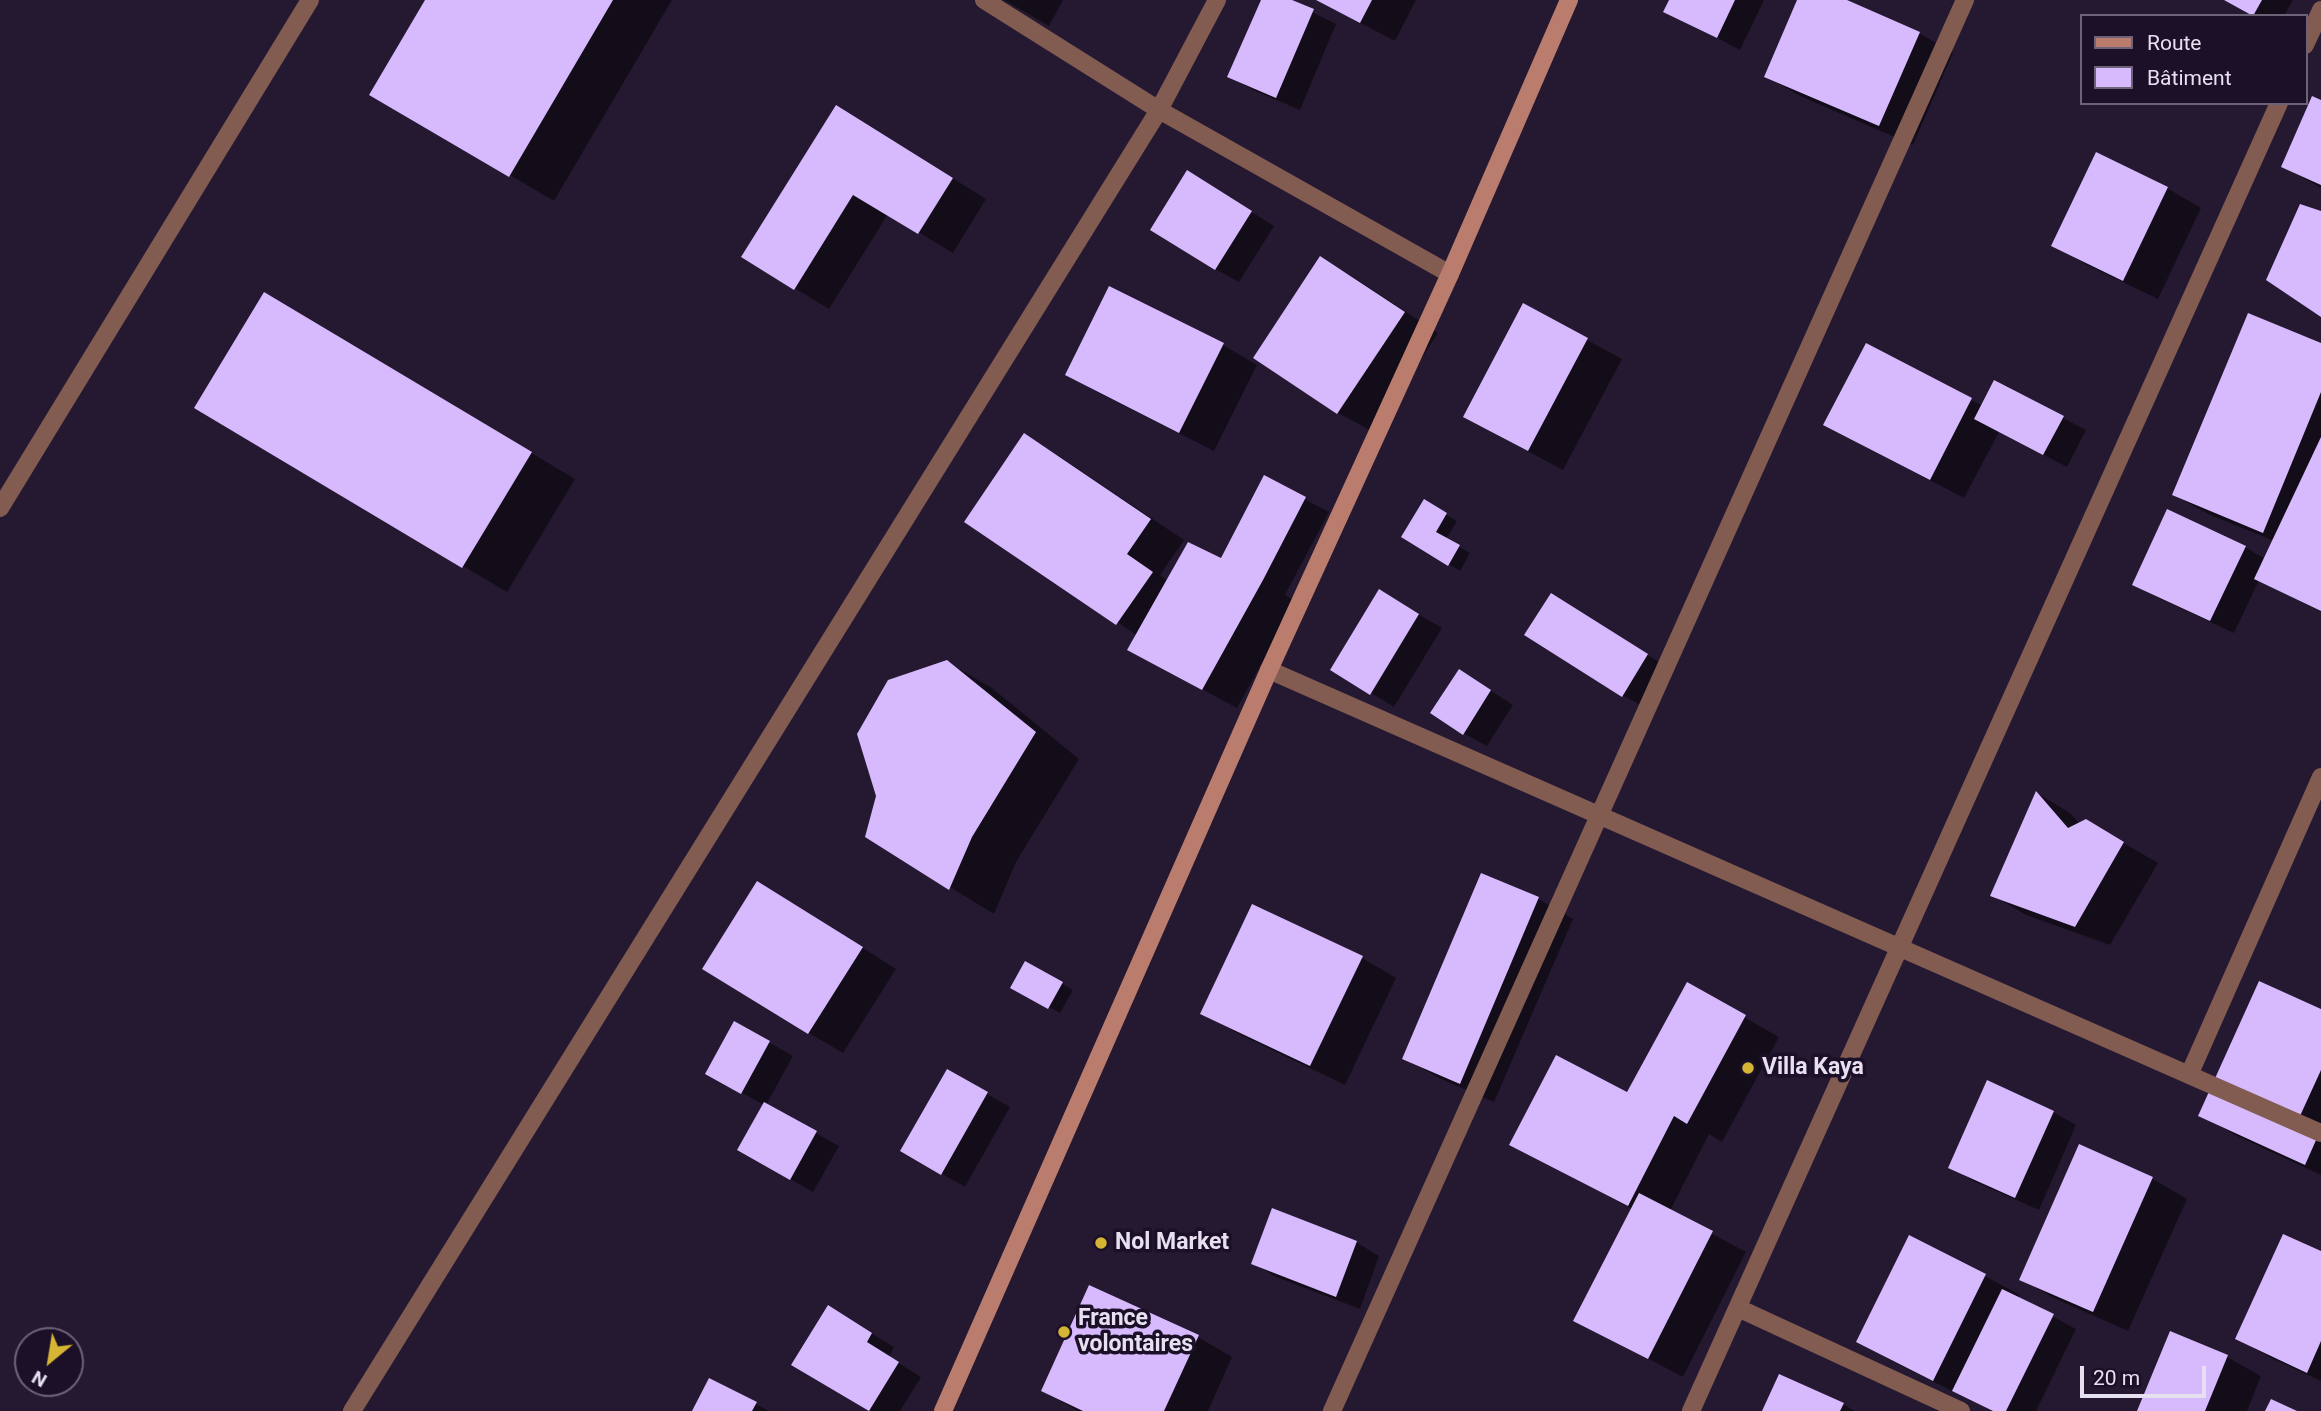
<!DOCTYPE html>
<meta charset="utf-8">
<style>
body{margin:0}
#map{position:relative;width:2321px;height:1411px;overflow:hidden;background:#251932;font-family:Roboto,sans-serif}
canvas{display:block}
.legend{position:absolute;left:2080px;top:14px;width:228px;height:91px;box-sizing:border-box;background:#1b1028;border:2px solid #6d6378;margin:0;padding:9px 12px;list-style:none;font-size:21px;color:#e7e0f1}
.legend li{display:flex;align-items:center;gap:14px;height:35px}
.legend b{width:35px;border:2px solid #6d6378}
.north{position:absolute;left:14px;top:1327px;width:70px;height:70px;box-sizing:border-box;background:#1b1028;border:2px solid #6d6378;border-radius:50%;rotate:210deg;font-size:19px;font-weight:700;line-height:28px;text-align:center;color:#e7e0f1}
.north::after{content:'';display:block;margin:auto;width:24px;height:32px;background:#d7b534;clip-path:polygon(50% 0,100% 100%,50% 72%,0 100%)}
.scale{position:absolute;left:2080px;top:1366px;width:126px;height:32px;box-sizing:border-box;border:4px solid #e7e0f1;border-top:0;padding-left:9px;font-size:21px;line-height:24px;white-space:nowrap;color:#e7e0f1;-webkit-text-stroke:5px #1b1028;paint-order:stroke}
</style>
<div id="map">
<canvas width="2321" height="1411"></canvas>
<ul class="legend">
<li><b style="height:9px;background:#ba7c6c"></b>Route</li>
<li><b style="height:19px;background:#d6bafd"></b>Bâtiment</li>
</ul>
<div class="north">N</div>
<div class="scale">20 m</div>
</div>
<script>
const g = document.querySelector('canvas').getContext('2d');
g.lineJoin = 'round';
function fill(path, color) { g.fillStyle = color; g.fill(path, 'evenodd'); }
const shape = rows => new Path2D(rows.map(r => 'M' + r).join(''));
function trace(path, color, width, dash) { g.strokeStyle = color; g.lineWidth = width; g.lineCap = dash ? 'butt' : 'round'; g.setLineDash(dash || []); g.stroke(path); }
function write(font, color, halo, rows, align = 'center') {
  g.font = font + ' Roboto,sans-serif'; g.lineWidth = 7; g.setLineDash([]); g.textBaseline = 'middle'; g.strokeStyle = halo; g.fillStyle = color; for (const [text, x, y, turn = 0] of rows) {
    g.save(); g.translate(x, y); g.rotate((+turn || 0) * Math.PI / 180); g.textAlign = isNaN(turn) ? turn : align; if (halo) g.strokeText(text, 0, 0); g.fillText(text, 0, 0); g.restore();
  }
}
fill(shape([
 [427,0,672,0,554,201,372,94],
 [1004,0,1063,0,1049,26],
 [1263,0,1288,0,1336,24,1300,110,1253,90,1230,77],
 [1316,0,1416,0,1395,41],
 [1671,0,1764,0,1740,50,1666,11],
 [1799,0,1843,0,1919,33,1953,53,1913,145,1800,96,1766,76],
 [2227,0,2293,0,2284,16,2255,16],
 [2321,102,2321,188,2283,166],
 [871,127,986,199,953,253,888,214,829,309,744,257],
 [1211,186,1274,226,1239,282,1215,269],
 [2167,188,2201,208,2158,299,2087,265,2053,245],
 [1321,258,1355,278,1438,333,1373,432,1338,413,1256,358],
 [1523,305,1622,359,1563,470,1499,436],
 [308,319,575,479,507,592,196,408],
 [1223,345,1257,365,1214,451,1101,394,1067,375],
 [2321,345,2321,612,2259,580,2234,633,2158,598,2134,585,2245,547,2265,559,2274,541,2208,514,2174,495],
 [1995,382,2086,430,2067,467,1999,432,1964,498,1860,444,1971,400,1983,406],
 [1025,436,1059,456,1184,540,1160,575,1168,581,1233,567,1265,478,1329,512,1285,595,1296,601,1237,708,1164,669,1138,636,967,522],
 [1424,502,1457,521,1446,539,1470,553,1460,571,1403,537],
 [1380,592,1442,628,1394,707,1371,693],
 [1574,609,1670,669,1646,708,1622,695],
 [947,662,992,688,1079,759,1016,862,994,914,867,836],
 [1482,685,1513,705,1487,746,1463,733],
 [2037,793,2070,813,2080,824,2086,821,2158,863,2110,945,2026,915,1992,895],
 [1482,875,1538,899,1573,919,1494,1102,1439,1078,1404,1058],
 [792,903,896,969,843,1053,809,1033],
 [1362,958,1396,978,1345,1085,1237,1033,1202,1013],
 [1026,963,1073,990,1060,1013,1013,987],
 [1687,985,1779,1037,1722,1142,1709,1134,1670,1211,1746,1252,1683,1377,1575,1320,1632,1209,1512,1145,1628,1094],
 [2321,1011,2321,1175,2235,1135,2201,1115],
 [735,1023,793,1056,766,1105,839,1146,813,1192,739,1150,764,1105,707,1073],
 [947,1071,1010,1107,965,1187,902,1151],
 [2053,1112,2076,1125,2039,1210,1973,1181,1950,1167],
 [2080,1147,2153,1179,2187,1199,2128,1331,2056,1299,2022,1280],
 [1910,1238,1985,1276,2020,1295,2018,1298,2076,1329,2036,1411,1992,1411,1892,1361,1858,1341],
 [1356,1242,1379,1256,1360,1309,1276,1277,1253,1263],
 [2321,1253,2321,1381,2271,1358,2237,1338],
 [1090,1287,1198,1337,1232,1357,1208,1411,1078,1411,1043,1391],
 [851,1321,894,1347,889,1357,921,1377,900,1411,870,1411,794,1365],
 [2227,1357,2261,1376,2247,1411,2139,1411],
 [756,1404,769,1411,694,1411],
 [1843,1404,1855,1411,1764,1411]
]), '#0007');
fill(shape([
 [425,0,613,0,509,177,369,95],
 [1261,0,1292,0,1314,9,1276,98,1227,77],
 [1316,0,1372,0,1360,23],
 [1669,0,1735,0,1717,38,1663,12],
 [1797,0,1847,0,1920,32,1879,126,1764,77],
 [2224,0,2262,0,2253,16],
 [2312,96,2321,100,2321,185,2281,167],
 [836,105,953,178,918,234,853,195,794,290,741,257],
 [2096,152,2168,187,2123,281,2051,246],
 [1187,170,1252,211,1215,270,1150,230],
 [2300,204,2321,211,2321,317,2266,280],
 [1320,256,1405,312,1337,414,1253,358],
 [1109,286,1224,343,1179,433,1065,375],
 [264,292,532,452,462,568,194,408],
 [1523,303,1588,338,1528,451,1463,417],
 [2248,313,2321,343,2321,392,2263,533,2172,495],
 [1866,343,1972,398,1930,480,1823,425],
 [1994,380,2064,416,2043,455,1974,419],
 [1024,433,1151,519,1127,554,1153,572,1116,625,964,522],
 [2321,437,2321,611,2254,579],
 [1264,475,1306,497,1263,580,1202,690,1127,650,1188,542,1221,558],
 [1424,499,1447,513,1436,532,1460,545,1448,566,1401,537],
 [2167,509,2246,546,2210,621,2132,585],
 [1379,589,1419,614,1370,695,1330,670],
 [1551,593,1648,654,1622,697,1524,635],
 [947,660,1036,732,972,837,949,890,865,837,876,796,857,734,888,680],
 [1459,669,1491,690,1463,735,1430,713],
 [2036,791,2068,828,2086,819,2124,842,2075,927,1990,896],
 [1481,873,1539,897,1460,1084,1402,1059],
 [757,881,863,947,808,1034,702,969],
 [1252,904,1363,956,1310,1066,1200,1014],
 [1025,961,1063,982,1048,1009,1010,988],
 [2259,981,2321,1009,2321,1070,2300,1116,2321,1129,2305,1165,2198,1116],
 [1687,982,1746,1015,1687,1124,1674,1116,1628,1206,1509,1145,1556,1055,1627,1092],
 [734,1021,770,1041,741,1094,705,1074],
 [947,1069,988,1092,941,1175,900,1151],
 [1987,1080,2054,1111,2015,1198,1948,1168],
 [764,1102,817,1131,790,1180,737,1150],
 [2079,1144,2153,1177,2093,1312,2019,1280],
 [1639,1193,1713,1231,1648,1359,1573,1321],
 [1272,1208,1357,1241,1336,1297,1251,1264],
 [2283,1234,2321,1251,2321,1341,2307,1373,2235,1339],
 [1909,1235,1986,1274,1933,1381,1856,1342],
 [1089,1285,1199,1335,1164,1411,1083,1411,1041,1391],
 [2002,1289,2054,1314,2006,1411,1993,1411,1952,1391],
 [828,1305,872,1333,867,1342,899,1362,869,1411,791,1365],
 [2170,1331,2228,1355,2205,1411,2137,1411],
 [1779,1374,1844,1403,1840,1411,1762,1411],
 [709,1378,757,1402,752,1411,692,1411],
 [2271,1399,2297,1411,2265,1411]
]), '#d6bafd');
trace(shape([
 [984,0,1159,110,1450,274],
 [2305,45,2321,10],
 [0,508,310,0],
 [1269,670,2321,1133],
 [2189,1075,2321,777],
 [1738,1308,1961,1411],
 [352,1411,1159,110,1217,0],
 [1332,1411,1965,0],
 [1691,1411,2279,103]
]), '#825b51', 18);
trace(shape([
 [943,1411,1269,670,1450,274,1569,0]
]), '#ba7c6c', 18);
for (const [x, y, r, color] of [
 [1748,1068,7,"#d7b534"],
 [1101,1243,7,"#d7b534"],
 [1064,1332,7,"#d7b534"]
]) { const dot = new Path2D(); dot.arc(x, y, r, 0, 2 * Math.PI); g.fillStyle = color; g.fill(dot); trace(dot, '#1b1028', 2.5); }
write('bold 23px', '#e7e0f1', '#1b1028', [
 ["Villa Kaya",1762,1068],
 ["Nol Market",1115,1243],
 ["France",1078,1319],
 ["volontaires",1078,1345]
], 'left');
</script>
